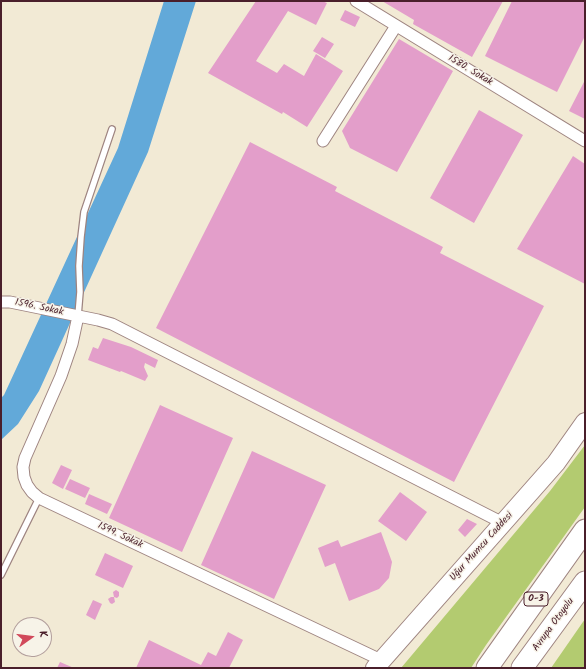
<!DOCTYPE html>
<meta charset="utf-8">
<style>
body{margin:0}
#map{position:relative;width:586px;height:669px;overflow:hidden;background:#f2ead5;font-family:Kalam,sans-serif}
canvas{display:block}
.frame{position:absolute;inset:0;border:2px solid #4a1f2b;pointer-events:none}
.north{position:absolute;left:12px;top:617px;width:40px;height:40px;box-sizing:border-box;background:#f7f3e8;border:1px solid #b29e9c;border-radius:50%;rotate:76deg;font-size:11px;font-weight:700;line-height:16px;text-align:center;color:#4a1f2b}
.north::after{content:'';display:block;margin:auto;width:14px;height:18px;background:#d1495b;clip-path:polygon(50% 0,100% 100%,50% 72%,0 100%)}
</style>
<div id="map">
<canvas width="586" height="669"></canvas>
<div class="frame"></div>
<div class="north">K</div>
</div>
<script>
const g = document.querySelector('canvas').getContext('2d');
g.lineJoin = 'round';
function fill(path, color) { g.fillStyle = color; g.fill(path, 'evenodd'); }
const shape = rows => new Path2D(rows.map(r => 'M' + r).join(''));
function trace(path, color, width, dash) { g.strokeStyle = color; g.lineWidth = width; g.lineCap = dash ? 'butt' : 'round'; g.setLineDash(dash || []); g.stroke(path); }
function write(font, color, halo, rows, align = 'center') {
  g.font = font + ' Kalam,sans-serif'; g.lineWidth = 3; g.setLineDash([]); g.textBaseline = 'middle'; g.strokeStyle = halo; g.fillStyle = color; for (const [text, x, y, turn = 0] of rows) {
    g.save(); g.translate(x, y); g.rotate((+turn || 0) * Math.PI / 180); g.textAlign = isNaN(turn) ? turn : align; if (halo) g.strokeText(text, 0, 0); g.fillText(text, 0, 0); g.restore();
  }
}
fill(shape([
 [585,445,585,507,486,645,471,668,401,668,550,491],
 [585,619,585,668,551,668]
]), '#b3cb70');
fill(shape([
 [164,1,196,1,148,152,39,391,18,424,1,440,1,398,4,395,118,148]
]), '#62a9d9');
fill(shape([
 [256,1,322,1,327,3,316,25,288,11,256,61,277,73,284,64,304,76,316,54,343,71,307,127,283,112,282,114,208,73],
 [382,1,503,1,472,57,413,24,414,20],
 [512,1,585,1,585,36,557,92,485,56],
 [345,10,360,17,355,27,340,20],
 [322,37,334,44,325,58,313,51],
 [399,39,453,71,397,172,350,148,342,131],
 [585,80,585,119,569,111],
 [479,110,523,135,474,223,430,198],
 [250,142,337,187,335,191,443,247,440,253,544,306,454,482,156,328],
 [573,156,585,164,585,284,517,249],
 [103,338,131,347,158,360,155,368,145,363,144,367,148,376,145,381,121,371,120,372,88,360,93,347,98,349],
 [160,405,233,438,182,552,109,518],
 [252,451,326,485,274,599,201,565],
 [61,465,72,470,63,489,52,483],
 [70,479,90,488,85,498,65,489],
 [400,492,427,512,406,541,378,521],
 [89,494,112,504,107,514,85,504],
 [467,519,477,524,465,537,458,530],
 [381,532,392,562,389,578,379,589,349,601,335,563,325,567,318,548,338,540,341,547],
 [105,553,133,566,123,588,95,575],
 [116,590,119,592,119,596,117,598,114,597,115,602,112,604,110,603,108,599,111,597,114,597,113,592],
 [93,600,102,604,95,620,86,615],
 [228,632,243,640,229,668,136,668,149,640,201,665,208,652,216,656],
 [60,662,74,668,57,668]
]), '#e39eca');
const service = shape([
 [78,316,80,292,79,266,81,237,84,212,112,129],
 [1,575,39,498]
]);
const minor = shape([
 [356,1,585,141],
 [323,141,396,26],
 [1,302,10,302,98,320,112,324,503,523],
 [78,316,72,344,61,376,25,458,23,467,24,477,27,485,32,492,39,498,381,660]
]);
const primary = shape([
 [375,668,556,463,585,422]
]);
const motorway = shape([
 [487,668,585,530],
 [522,668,585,582]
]);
trace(service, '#9e8480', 8);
trace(minor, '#9e8480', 13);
trace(primary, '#9e8480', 20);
trace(motorway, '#9e8480', 23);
trace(service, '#fff', 5.5);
trace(minor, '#fff', 11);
trace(primary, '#fff', 18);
trace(motorway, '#fff', 21);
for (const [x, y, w] of [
 [536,599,24]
]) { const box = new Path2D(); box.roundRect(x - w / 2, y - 7, w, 14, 3); g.fillStyle = '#f7f3e8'; g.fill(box); trace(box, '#4a1f2b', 1); }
write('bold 9px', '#4a1f2b', null, [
 ["O-3",536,599]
]);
write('10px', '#4a1f2b', '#f7f3e8', [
 ["1580. Sokak",470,71,31],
 ["1596. Sokak",39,308,12],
 ["1599. Sokak",120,536,25],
 ["Uğur Mumcu Caddesi",482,547,-48],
 ["Avrupa Otoyolu",554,625,-54]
]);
</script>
